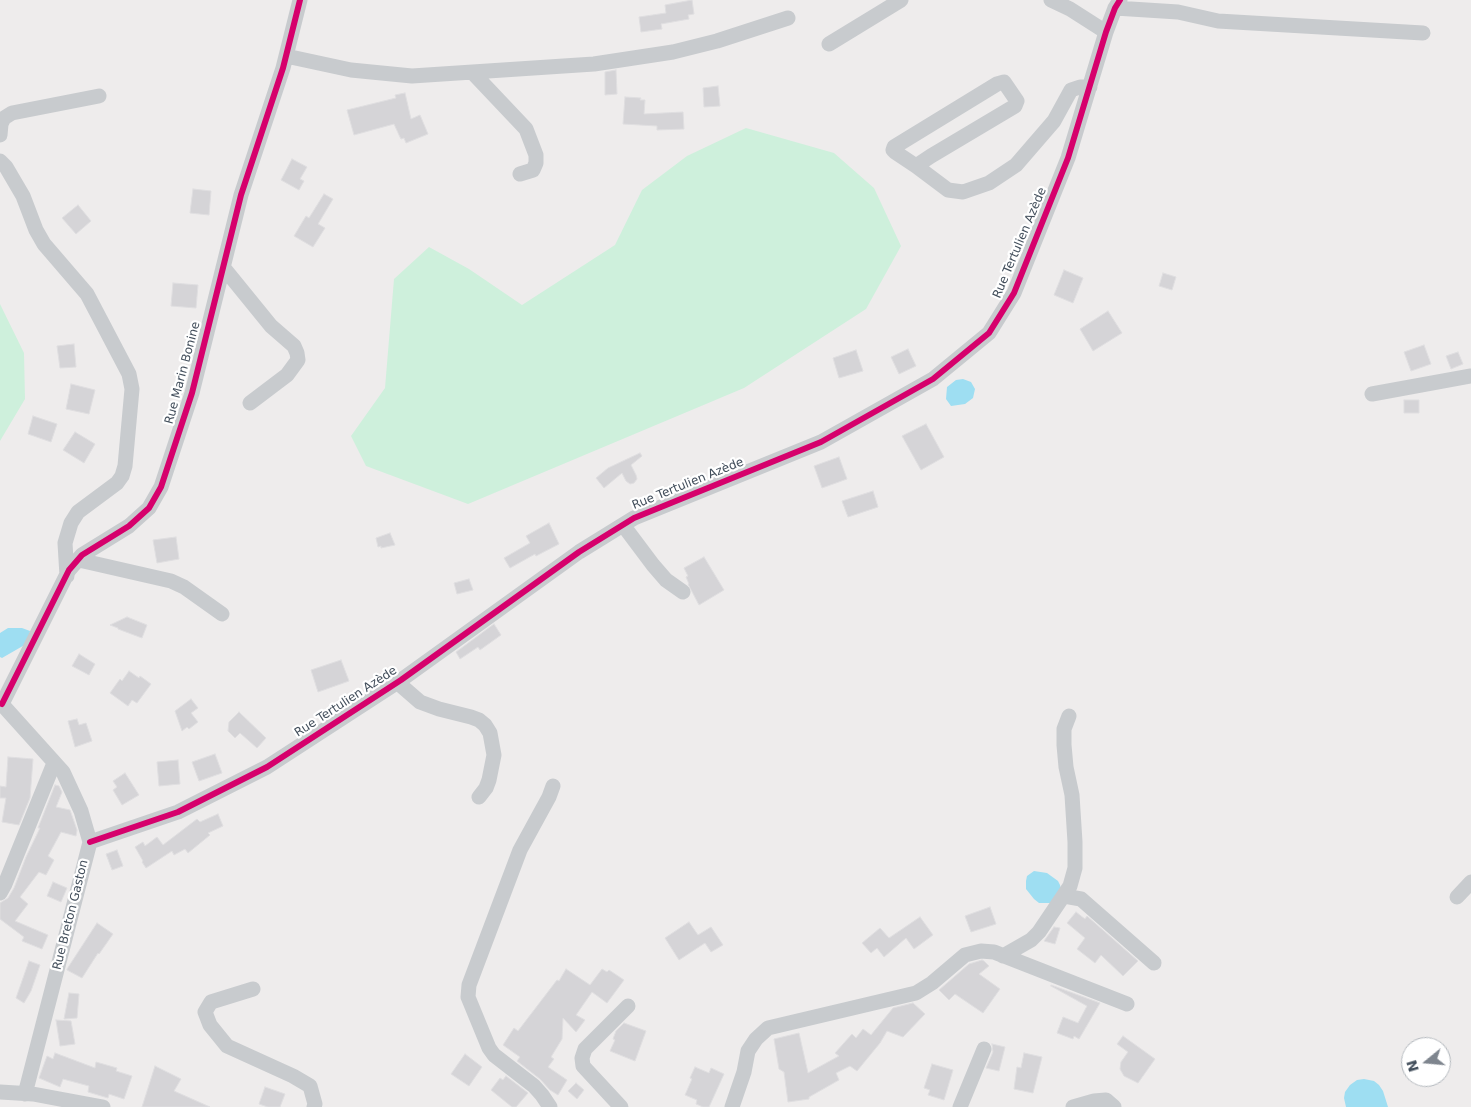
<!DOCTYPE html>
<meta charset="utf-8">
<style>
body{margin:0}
#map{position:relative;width:1471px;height:1107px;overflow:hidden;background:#eeecec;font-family:"DejaVu Sans",sans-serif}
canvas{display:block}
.north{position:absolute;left:1401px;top:1037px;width:50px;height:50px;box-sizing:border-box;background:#fff;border:1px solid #b3b8bd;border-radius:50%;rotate:253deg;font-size:14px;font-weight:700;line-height:20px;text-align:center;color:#424e5b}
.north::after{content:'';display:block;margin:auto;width:18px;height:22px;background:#7e858e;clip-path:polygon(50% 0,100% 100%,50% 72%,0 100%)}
</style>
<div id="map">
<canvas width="1471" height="1107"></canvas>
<div class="north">N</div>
</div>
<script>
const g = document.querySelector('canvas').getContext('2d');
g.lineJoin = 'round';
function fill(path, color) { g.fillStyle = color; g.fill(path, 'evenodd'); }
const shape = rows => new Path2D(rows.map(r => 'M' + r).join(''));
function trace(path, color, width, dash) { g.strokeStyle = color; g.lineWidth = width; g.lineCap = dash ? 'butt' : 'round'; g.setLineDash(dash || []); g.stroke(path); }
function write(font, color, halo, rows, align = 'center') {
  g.font = font + ' "DejaVu Sans",sans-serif'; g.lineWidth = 4.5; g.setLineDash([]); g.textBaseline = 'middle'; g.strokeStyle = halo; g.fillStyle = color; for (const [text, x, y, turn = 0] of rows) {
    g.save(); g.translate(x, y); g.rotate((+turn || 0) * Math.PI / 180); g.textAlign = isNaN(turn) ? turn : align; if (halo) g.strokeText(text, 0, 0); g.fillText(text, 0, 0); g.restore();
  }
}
fill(shape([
 [746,128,834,153,874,188,901,246,866,309,744,388,468,504,366,466,351,436,385,388,394,279,429,247,469,269,522,305,615,245,642,190,687,156],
 [0,304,24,353,25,399,0,441]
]), '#cef0dc');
fill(shape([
 [963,379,971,382,975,389,973,398,965,404,951,406,946,399,947,387,956,380],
 [8,628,22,628,30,631,28,643,2,658,0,657,0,633],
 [1034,871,1047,873,1058,881,1060,885,1061,890,1051,903,1039,903,1034,899,1026,889,1026,881,1027,876],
 [1364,1079,1374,1081,1379,1085,1383,1091,1388,1107,1346,1107,1344,1098,1345,1092,1350,1085,1357,1080]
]), '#9edef2');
const building = shape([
 [692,0,694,14,688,15,689,19,661,24,662,29,641,32,639,17,666,13,665,5,692,0],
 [616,70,617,94,605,95,605,72,616,70],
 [718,86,720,106,704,107,703,88,718,86],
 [405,93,411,119,420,115,428,134,406,143,404,138,401,139,399,135,394,124,354,135,347,110,396,98,395,95,405,93],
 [625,97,641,98,640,100,645,100,644,114,683,112,684,129,657,130,657,126,623,124,625,97],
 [292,159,307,167,300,179,304,181,299,190,281,180,292,159],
 [193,189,211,191,209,215,190,213,193,189],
 [324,194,333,199,318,224,325,228,313,247,294,236,306,216,309,218,324,194],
 [78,205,91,221,76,234,62,218,78,205],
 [1064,270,1083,278,1073,303,1054,295,1064,270],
 [1163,273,1176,277,1172,290,1159,286,1163,273],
 [173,283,198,285,196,308,171,306,173,283],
 [1108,311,1122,333,1093,351,1080,329,1108,311],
 [74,344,76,367,60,368,57,346,74,344],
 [1424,345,1431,364,1411,371,1404,352,1424,345],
 [908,349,916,366,899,374,891,357,908,349],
 [856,350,863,371,839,378,833,358,856,350],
 [1458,352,1463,364,1451,369,1446,356,1458,352],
 [71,384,95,390,89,414,66,409,71,384],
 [1404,400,1419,400,1419,413,1404,413,1404,400],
 [33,416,57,424,51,442,28,434,33,416],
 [926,424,944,457,921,470,902,436,926,424],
 [75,432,95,444,84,463,63,450,75,432],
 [640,453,642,456,631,465,636,475,637,479,634,483,630,484,626,481,622,473,604,488,596,478,608,468,640,453],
 [839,457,847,479,822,488,814,466,839,457],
 [873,491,878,507,848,517,842,501,873,491],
 [549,523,559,544,536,556,535,554,510,568,504,558,530,543,526,536,549,523],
 [390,533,395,545,381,548,381,546,378,547,376,538,390,533],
 [176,537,179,559,157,563,153,540,176,537],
 [704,557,724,590,699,605,688,584,689,584,686,577,688,576,684,568,704,557],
 [469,579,473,590,457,594,454,583,469,579],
 [127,617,147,625,142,638,118,629,118,628,110,625,127,617],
 [494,624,501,635,480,650,478,647,460,659,456,652,494,624],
 [79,654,95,664,89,675,72,666,79,654],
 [341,660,349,681,318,692,311,670,341,660],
 [129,671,139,678,140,676,151,684,137,703,132,700,128,706,110,693,120,679,122,681,129,671],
 [191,699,198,708,191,713,198,722,189,729,187,727,182,731,175,711,191,699],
 [239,712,266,738,257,748,240,733,235,738,228,731,229,722,239,712],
 [77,719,79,725,86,723,92,741,75,747,68,721,77,719],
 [215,754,222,773,199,781,192,762,215,754],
 [8,757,33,759,30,798,19,825,2,822,6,798,0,798,0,786,6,787,8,757],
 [178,760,180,784,159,786,157,762,178,760],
 [125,773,139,795,122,805,113,790,117,787,113,781,125,773],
 [55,785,59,786,62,792,56,807,70,810,77,830,76,836,61,832,48,856,54,860,46,875,39,872,20,897,28,904,15,921,48,935,42,949,22,941,24,937,0,919,0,903,8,898,14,888,26,857,40,828,38,828,55,785],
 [218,814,223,826,208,833,210,835,188,853,185,849,174,855,172,851,146,868,142,862,143,861,135,847,143,842,145,846,157,837,163,845,197,819,200,822,218,814],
 [117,850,123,866,112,870,106,854,117,850],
 [53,882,67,888,61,902,47,896,53,882],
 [990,907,996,924,971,932,965,916,990,907],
 [1076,912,1085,919,1087,916,1138,961,1123,976,1101,955,1095,963,1077,949,1085,938,1067,923,1076,912],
 [920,917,933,935,914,949,906,938,884,957,877,948,871,953,862,943,880,928,889,938,920,917],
 [689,922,698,935,711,927,723,945,711,952,705,943,679,960,665,938,689,922],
 [97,923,113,934,99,954,98,953,82,978,67,970,67,969,97,923],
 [1054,927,1060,928,1055,944,1044,941,1054,927],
 [982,960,984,961,989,966,979,974,1000,989,983,1013,955,994,949,1000,939,990,969,964,982,960],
 [29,961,40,965,31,991,24,1003,16,998,29,961],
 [566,969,590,985,602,969,607,972,609,970,624,980,607,1003,592,992,576,1015,585,1020,576,1032,563,1018,562,1039,551,1057,554,1059,548,1067,567,1080,558,1095,550,1090,540,1079,517,1061,520,1057,503,1045,514,1028,518,1031,557,980,559,981,566,969],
 [1051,986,1051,985,1100,1003,1079,1039,1074,1036,1073,1039,1057,1033,1063,1017,1078,1023,1087,1006,1051,986],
 [69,993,79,994,77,1018,64,1019,69,993],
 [913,1003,925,1014,903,1037,887,1031,880,1043,857,1071,850,1066,836,1073,839,1080,809,1097,809,1099,788,1102,784,1072,779,1069,774,1039,799,1033,808,1073,839,1056,835,1053,852,1034,856,1038,863,1029,871,1035,893,1008,913,1003],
 [56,1020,71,1021,75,1044,60,1046,56,1020],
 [624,1023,646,1031,635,1061,610,1051,615,1040,613,1039,616,1031,624,1023],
 [1123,1036,1155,1059,1138,1083,1124,1076,1120,1069,1121,1062,1128,1052,1117,1044,1123,1036],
 [992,1044,1005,1047,999,1071,986,1068,993,1052,992,1044],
 [55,1053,95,1068,96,1062,117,1068,116,1071,132,1076,124,1099,109,1094,108,1098,88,1092,89,1086,63,1079,60,1087,39,1078,47,1056,53,1059,55,1053],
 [1024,1053,1042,1057,1033,1093,1014,1089,1017,1067,1021,1068,1024,1053],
 [465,1054,482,1067,469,1086,451,1074,465,1054],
 [932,1064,953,1070,944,1100,928,1095,930,1090,924,1088,932,1064],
 [155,1066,181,1079,174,1091,210,1107,142,1107,155,1066],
 [695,1067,709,1073,711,1068,724,1074,709,1107,703,1107,696,1104,697,1100,685,1095,692,1079,690,1078,695,1067],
 [506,1076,528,1093,516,1107,512,1107,491,1090,500,1078,503,1080,506,1076],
 [576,1083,584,1090,577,1099,568,1091,576,1083],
 [265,1087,285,1094,280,1107,268,1107,259,1104,265,1087]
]);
fill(building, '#d5d4d7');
trace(building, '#dfdee0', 1);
trace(shape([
 [1051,0,1070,9,1106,32],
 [1115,8,1178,12,1218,21,1423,33],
 [829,44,901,0],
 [286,56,351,70,412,76,594,64,673,52,717,41,788,18],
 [473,73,526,129,536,155,536,163,533,170,520,174],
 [0,135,1,124,4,118,12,113,99,96],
 [0,161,6,167,23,196,36,230,44,244,87,294,129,374,132,389,125,466,122,476,117,483,78,512,71,523,65,543,67,576],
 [916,166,931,156,1015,106,1017,101,1004,82,997,84,894,147,893,150,895,152,916,166,948,190,963,192,989,183,1016,165,1054,121,1071,90,1080,87,1090,87],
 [223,267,271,326,294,346,297,353,298,360,287,375,250,403],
 [1372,394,1471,376],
 [623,525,653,565,666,580,683,592],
 [79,560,171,581,184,587,222,614],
 [397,682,420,702,439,709,471,717,479,720,485,725,490,733,494,755,489,780,486,788,479,797],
 [0,702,63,772,81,811,90,842,25,1094],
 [2,704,69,570,82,555,129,526,149,508,161,487,192,393,241,195,283,68,300,0],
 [90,842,178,812,267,767,401,680,579,552,634,518,821,442,933,379,989,333,1014,293,1068,158,1106,32,1115,8,1120,0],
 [0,893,5,884,54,763],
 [1064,896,1081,899,1154,963],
 [1457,897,1471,882],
 [1003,956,1031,940,1039,932,1070,886,1075,868,1075,842,1072,795,1066,767,1064,745,1064,729,1069,716],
 [253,989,211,1002,205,1012,210,1025,227,1046,293,1076,310,1086,315,1104,314,1107],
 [0,1092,33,1094,103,1107],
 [550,1107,542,1095,534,1086,494,1055,489,1048,468,997,469,985,520,850,549,797,553,786],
 [621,1107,583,1066,582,1058,585,1049,628,1006],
 [732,1107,744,1072,748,1051,756,1039,768,1028,916,993,932,983,965,955,981,951,994,952,1127,1004],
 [960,1107,984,1049],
 [1073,1107,1094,1101,1106,1100,1114,1107]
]), '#c8cbce', 15);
trace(shape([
 [2,704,69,570,82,555,129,526,149,508,161,487,192,393,241,195,283,68,300,0],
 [90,842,178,812,267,767,401,680,579,552,634,518,821,442,933,379,989,333,1014,293,1068,158,1106,32,1115,8,1120,0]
]), '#d6006c', 6);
write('12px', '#424e5b', '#fff', [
 ["Rue Tertulien Azède",1020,243,-67],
 ["Rue Marin Bonine",183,373,-75],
 ["Rue Tertulien Azède",688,484,-22],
 ["Rue Tertulien Azède",346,702,-33],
 ["Rue Breton Gaston",71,915,-76]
]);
</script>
